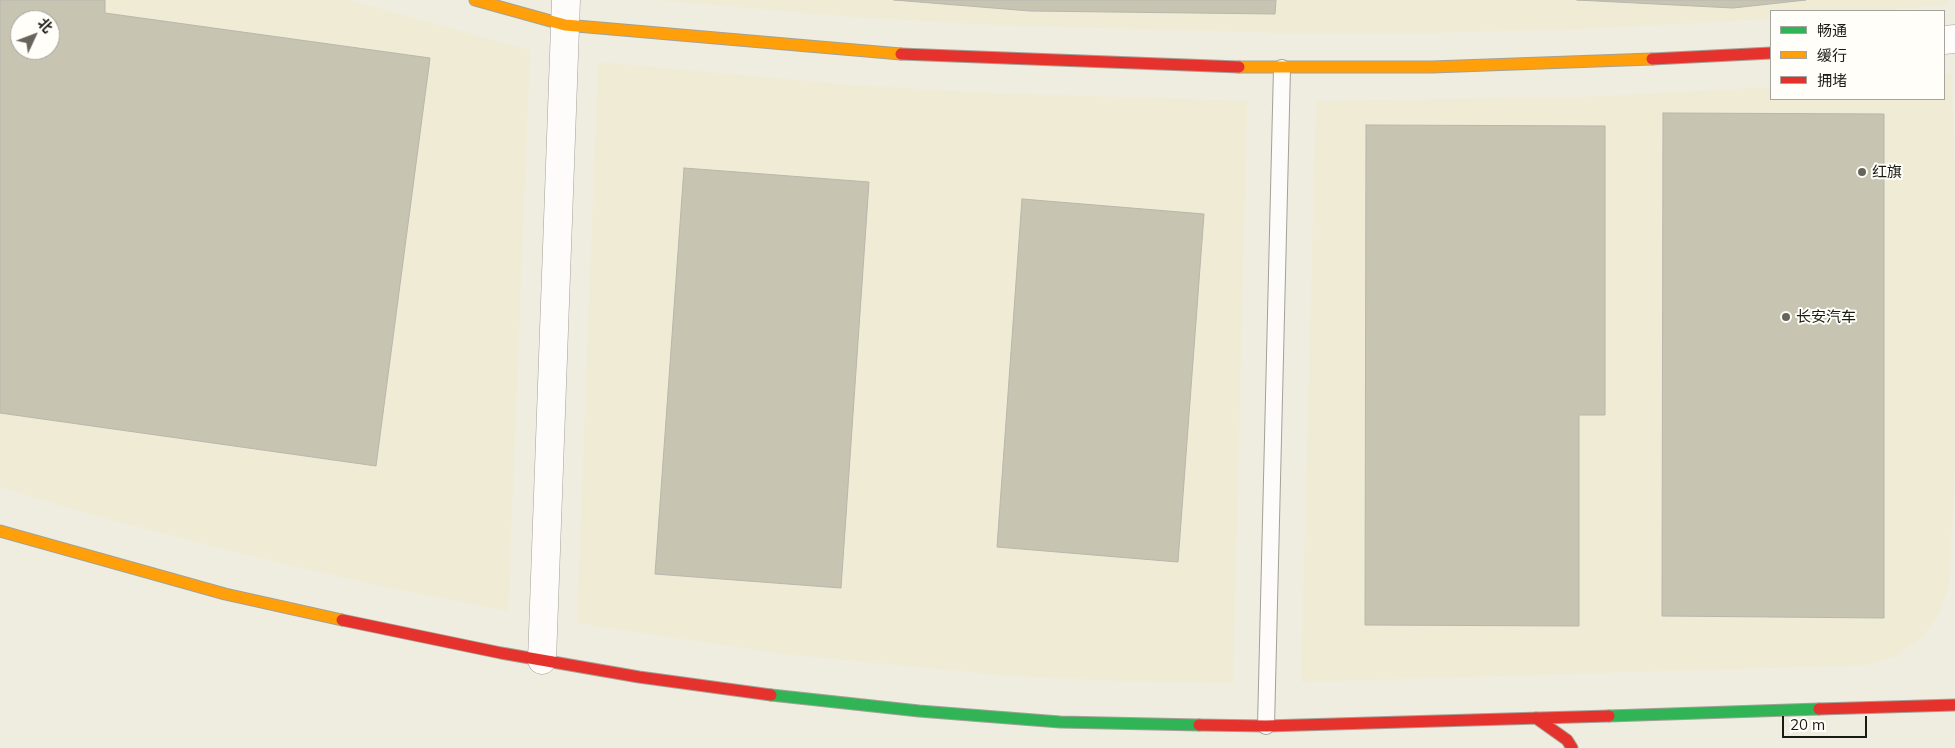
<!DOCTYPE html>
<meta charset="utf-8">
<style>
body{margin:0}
#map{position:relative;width:1955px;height:748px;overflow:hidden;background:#efede0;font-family:Mulish,"Noto Sans SC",sans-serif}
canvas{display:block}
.legend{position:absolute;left:1770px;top:10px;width:175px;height:90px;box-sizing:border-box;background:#fffef9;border:1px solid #a4a39d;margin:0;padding:6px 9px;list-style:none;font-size:15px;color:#1c1b13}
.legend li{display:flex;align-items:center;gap:10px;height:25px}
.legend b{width:25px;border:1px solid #a4a39d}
.north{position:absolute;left:10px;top:10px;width:50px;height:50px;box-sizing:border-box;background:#fffef9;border:1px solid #a4a39d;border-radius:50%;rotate:47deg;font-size:14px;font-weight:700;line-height:20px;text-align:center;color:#1c1b13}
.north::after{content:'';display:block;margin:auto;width:18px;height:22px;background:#66645b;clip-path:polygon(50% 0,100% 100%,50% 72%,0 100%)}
.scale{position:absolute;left:1782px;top:716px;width:85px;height:22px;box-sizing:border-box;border:2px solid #1c1b13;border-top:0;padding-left:6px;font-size:15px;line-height:18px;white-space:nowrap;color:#1c1b13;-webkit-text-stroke:4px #fffef9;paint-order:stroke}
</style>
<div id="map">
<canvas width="1955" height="748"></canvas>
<ul class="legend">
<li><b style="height:6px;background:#30b455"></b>畅通</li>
<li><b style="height:6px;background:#ff9f0a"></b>缓行</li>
<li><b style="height:6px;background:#e5322d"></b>拥堵</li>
</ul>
<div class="north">北</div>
<div class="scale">20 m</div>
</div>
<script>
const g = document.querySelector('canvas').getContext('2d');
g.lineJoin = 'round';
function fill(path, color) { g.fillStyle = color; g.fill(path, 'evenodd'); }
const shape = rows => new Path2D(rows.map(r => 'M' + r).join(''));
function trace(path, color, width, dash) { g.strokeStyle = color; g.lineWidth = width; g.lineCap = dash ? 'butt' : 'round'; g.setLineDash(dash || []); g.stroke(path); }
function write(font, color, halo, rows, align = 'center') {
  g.font = font + ' Mulish,"Noto Sans SC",sans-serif'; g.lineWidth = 4; g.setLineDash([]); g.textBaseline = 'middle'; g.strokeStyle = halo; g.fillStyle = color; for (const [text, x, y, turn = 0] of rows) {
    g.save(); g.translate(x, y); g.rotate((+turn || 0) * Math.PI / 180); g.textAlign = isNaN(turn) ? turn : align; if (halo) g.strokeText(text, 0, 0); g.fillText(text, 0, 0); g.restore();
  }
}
fill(shape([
 [0,0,348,0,530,50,508,611,371,584,236,552,100,517,0,487],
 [20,20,50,20,50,50,20,50],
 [657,0,1947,0,1947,5,1881,11,1771,11,1771,19,1579,29,1431,33,1283,33,996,25,854,17],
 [598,62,850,85,993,93,1247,101,1233,683,1122,681,1011,676,784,654,577,623],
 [1951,73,1955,167,1955,467,1949,584,1939,613,1921,638,1896,656,1866,665,1301,682,1316,101,1582,97,1771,87,1771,99,1944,99,1944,74]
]), '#efebd4');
const building = shape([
 [0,0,105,0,105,13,430,58,376,466,0,413,0,0],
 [20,20,50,20,50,50,20,50,20,20],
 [894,0,1276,0,1275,14,1030,11,894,0],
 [1577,0,1806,0,1733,8,1577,0],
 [1663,113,1884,114,1884,618,1662,616,1663,113],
 [1366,125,1605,126,1605,415,1579,415,1579,626,1365,625,1366,125],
 [684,168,869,182,841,588,655,574,684,168],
 [1022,199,1204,214,1178,562,997,547,1022,199]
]);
fill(building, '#c7c4b2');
trace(building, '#b9b7ad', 1);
const lane = shape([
 [1266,726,1282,68]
]);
const street = shape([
 [1944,40,1955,39],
 [542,660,566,0]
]);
const fast = shape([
 [771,695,919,711,1060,722,1199,725],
 [1609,716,1819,709]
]);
const slow = shape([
 [475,0,565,25,901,54],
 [1239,67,1432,67,1652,59],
 [0,531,225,594,342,620]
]);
const jam = shape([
 [901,54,1239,67],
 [1652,59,1771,53],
 [342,620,501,653,639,677,771,695],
 [1819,709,1955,705],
 [1536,718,1567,740,1572,748],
 [1199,725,1266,726,1609,716]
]);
trace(lane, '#a3a197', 18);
trace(street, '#a3a197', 29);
trace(fast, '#a3a197', 13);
trace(slow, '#a3a197', 13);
trace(jam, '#a3a197', 13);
trace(lane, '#fdfcfa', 16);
trace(street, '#fdfcfa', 28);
trace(fast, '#30b455', 11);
trace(slow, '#ff9f0a', 11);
trace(jam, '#e5322d', 11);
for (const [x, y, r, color] of [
 [1862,172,5,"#66645b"],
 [1786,317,5,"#66645b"]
]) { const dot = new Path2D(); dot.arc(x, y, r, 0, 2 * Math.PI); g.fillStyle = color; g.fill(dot); trace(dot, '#fffef9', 2); }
write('15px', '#1c1b13', '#fffef9', [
 ["红旗",1872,172],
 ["长安汽车",1796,317]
], 'left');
</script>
